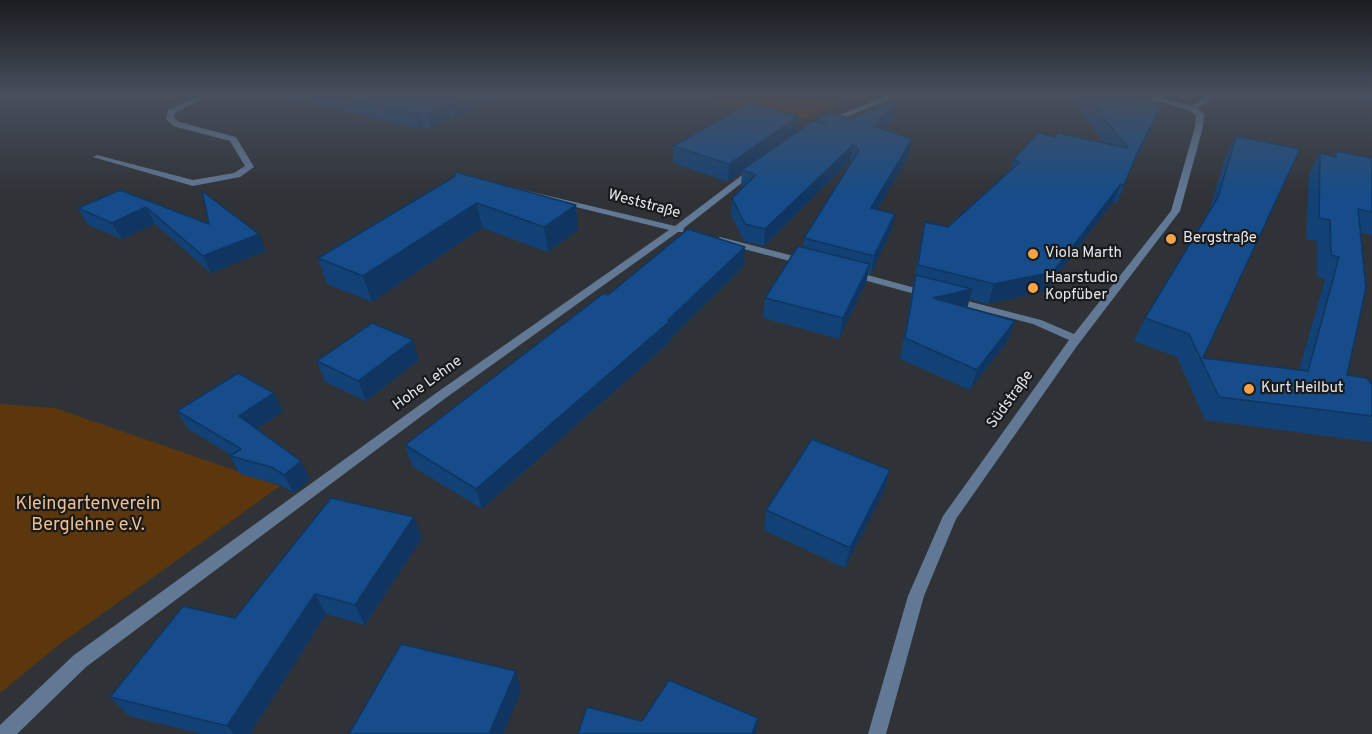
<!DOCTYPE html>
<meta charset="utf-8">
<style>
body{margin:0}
canvas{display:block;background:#2f3236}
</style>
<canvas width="1372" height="734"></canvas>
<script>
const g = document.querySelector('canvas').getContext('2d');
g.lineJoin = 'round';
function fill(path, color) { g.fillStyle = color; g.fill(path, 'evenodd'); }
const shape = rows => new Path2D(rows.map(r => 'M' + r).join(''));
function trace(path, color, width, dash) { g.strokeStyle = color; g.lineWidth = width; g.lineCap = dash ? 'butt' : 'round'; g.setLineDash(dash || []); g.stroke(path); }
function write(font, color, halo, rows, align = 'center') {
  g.font = font + ' Overpass,sans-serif'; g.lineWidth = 4.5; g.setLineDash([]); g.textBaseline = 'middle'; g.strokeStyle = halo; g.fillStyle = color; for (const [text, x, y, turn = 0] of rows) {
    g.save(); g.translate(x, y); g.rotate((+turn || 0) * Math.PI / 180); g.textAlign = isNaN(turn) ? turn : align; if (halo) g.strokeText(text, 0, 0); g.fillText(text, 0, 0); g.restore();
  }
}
fill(shape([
 [719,94,838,94,853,98,792,123,711,102],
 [0,404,55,408,280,486,56,647,0,693]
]), '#5c370d');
fill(shape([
 [202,94,212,94,175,113,174,118,179,122,236,137,254,167,240,177,193,186,93,157,97,155,193,180,234,173,245,166,230,141,173,126,166,119,168,110,202,94],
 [886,94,894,94,895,97,829,124,822,122,887,96,886,94],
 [1009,94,1067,94,1090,95,1094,97,1090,99,1013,96,1009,94],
 [1205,94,1213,94,1211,101,1197,108,1204,114,1203,127,1180,211,1077,346,956,519,924,596,886,734,868,734,908,596,943,516,1069,340,1033,324,948,302,947,300,952,297,1041,320,1074,334,1171,211,1195,127,1196,115,1189,110,1162,102,1132,101,1128,99,1132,97,1162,98,1191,106,1205,98,1205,94],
 [754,166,758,169,757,171,684,228,683,232,678,232,447,397,86,667,17,734,0,734,0,725,74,655,439,391,669,230,507,190,507,186,675,226,754,166],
 [720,237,809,260,810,262,805,265,717,242,715,240,720,237],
 [853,271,930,292,931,294,926,297,849,276,848,274,853,271]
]), '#627996');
fill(shape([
 [278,94,499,94,456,120,449,118,431,129,422,127,419,129,278,95],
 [1075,94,1132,94,1156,122,1132,165,1117,203,1113,202,1045,291,988,304,969,299,967,308,1015,321,1008,341,970,390,900,359,921,240,925,222,948,227,1010,170,1013,160,1055,137,1104,143,1073,101],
 [1356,94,1372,94,1372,103],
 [799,116,797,132,817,122,817,119,851,119,896,117,883,130,909,155,877,210,895,214,891,231,871,274,868,273,866,283,839,339,763,318,765,298,803,247,804,238,851,162,850,161,764,246,744,241,731,215,732,198,744,187,741,186,742,172,728,182,673,163,673,146],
 [1236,136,1203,358,1299,370,1325,279,1317,277,1317,241,1306,239,1309,173,1320,153,1333,156,1336,151,1372,158,1372,235,1361,233,1347,375,1372,385,1372,442,1205,420,1177,357,1134,341,1145,318,1209,212,1226,155],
 [454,177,578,230,548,252,482,228,372,302,327,284,318,258],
 [120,190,266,251,211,273,155,224,122,239,88,225,78,208],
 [745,247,744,266,671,338,671,341,482,509,412,466,405,445],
 [419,360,366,401,325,382,317,361],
 [177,411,283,411,257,429,310,479,294,493,280,485,240,474,230,456,231,455,188,429],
 [890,470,884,491,845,568,764,530,766,510],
 [422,538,365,625,326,614,250,734,202,734,129,716,110,697]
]), '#124176');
fill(shape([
 [472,94,499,94,456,120,453,105],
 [898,102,896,117,870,142,873,126],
 [446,104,449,118,431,129,428,114],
 [1162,105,1156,122,1131,168,1138,151],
 [419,112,422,127,419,129,415,114],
 [799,116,797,133,742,170,742,172,728,182,729,164],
 [912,139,909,155,868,225,871,208],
 [853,145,850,161,764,246,765,229],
 [1121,184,1113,202,1045,291,988,304,994,284],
 [477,203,482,228,372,302,363,276],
 [576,205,578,230,548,252,544,227],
 [146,207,155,224,122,239,112,223],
 [895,214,891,231,871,274,874,256],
 [259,234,266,251,211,273,203,256],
 [745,247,744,266,671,338,671,341,482,509,476,489,668,320],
 [870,264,866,283,839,339,843,318],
 [972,289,967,309,933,298],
 [1015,321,1008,341,970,390,977,370],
 [413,340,419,360,366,401,358,381],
 [274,393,283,411,249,434,239,416],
 [301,461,310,479,294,493,284,475],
 [890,470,884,491,845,568,850,548],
 [414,517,422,538,365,625,355,605],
 [315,594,326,614,250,734,234,734,227,726],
 [516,671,521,691,503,734,489,734],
 [758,718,756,734,752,734]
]), '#0f3560');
const building = shape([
 [328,94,472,94,453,105,446,104,428,114,419,112,415,114,328,94],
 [1085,94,1132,94,1162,105,1138,151,1124,185,1121,184,1053,272,994,284,918,265,925,222,948,227,1020,162,1013,160,1038,133,1055,137,1058,133,1128,148,1085,94],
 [896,99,898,102,873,126,912,139,871,208,895,214,874,256,804,238,859,150,853,145,765,229,745,224,732,198,756,175,742,170,813,121,825,124,817,119,822,116,830,112,851,119,896,99],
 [749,103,799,116,729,164,673,146,749,103],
 [1236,136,1300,149,1203,358,1308,371,1339,257,1331,255,1330,220,1319,218,1320,153,1336,157,1336,151,1372,158,1372,212,1358,209,1366,288,1347,375,1367,378,1372,385,1372,416,1219,397,1189,334,1145,318,1218,197,1236,136],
 [456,172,576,205,544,227,477,203,363,276,318,258,454,177,456,172],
 [120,190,209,224,202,191,259,234,203,256,146,207,112,223,78,208,120,190],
 [688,229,745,247,668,320,670,321,476,489,405,445,604,293,608,295,688,229],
 [798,246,870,264,843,318,765,298,798,246],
 [916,275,972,289,933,298,1015,321,977,370,905,338,916,275],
 [372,323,413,340,358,381,317,361,372,323],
 [238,373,274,393,239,416,301,461,284,475,271,467,230,456,241,449,177,411,238,373],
 [812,439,890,470,850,548,766,510,812,439],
 [331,498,414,517,355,605,315,594,227,726,110,697,183,606,235,618,331,498],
 [401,644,516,671,489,734,349,734,401,644],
 [669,680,758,718,752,734,578,734,587,707,642,721,669,680]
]);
fill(building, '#154c89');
trace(building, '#0f3560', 1.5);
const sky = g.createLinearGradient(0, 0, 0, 197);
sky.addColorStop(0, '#1a1c1e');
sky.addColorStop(0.48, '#474f5d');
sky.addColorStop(1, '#474f5d00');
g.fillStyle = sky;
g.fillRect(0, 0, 1372, 197);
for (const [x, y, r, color] of [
 [1171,239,6,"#f6a247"],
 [1033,254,6,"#f6a247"],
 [1033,288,6,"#f6a247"],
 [1249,389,6,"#f6a247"]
]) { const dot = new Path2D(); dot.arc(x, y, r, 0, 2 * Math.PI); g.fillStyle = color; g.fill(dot); trace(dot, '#181a1b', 2); }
write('15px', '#e5e7ea', '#181a1b', [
 ["Weststraße",644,205,15],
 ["Hohe Lehne",428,384,-36],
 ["Südstraße",1011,400,-54]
]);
write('15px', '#e5e7ea', '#181a1b', [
 ["Bergstraße",1183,239],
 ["Viola Marth",1045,254],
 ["Haarstudio",1045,279],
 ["Kopfüber",1045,296],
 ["Kurt Heilbut",1261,389]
], 'left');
write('18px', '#f3bf8e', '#181a1b', [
 ["Kleingartenverein",88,505],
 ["Berglehne e.V.",88,526]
]);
</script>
